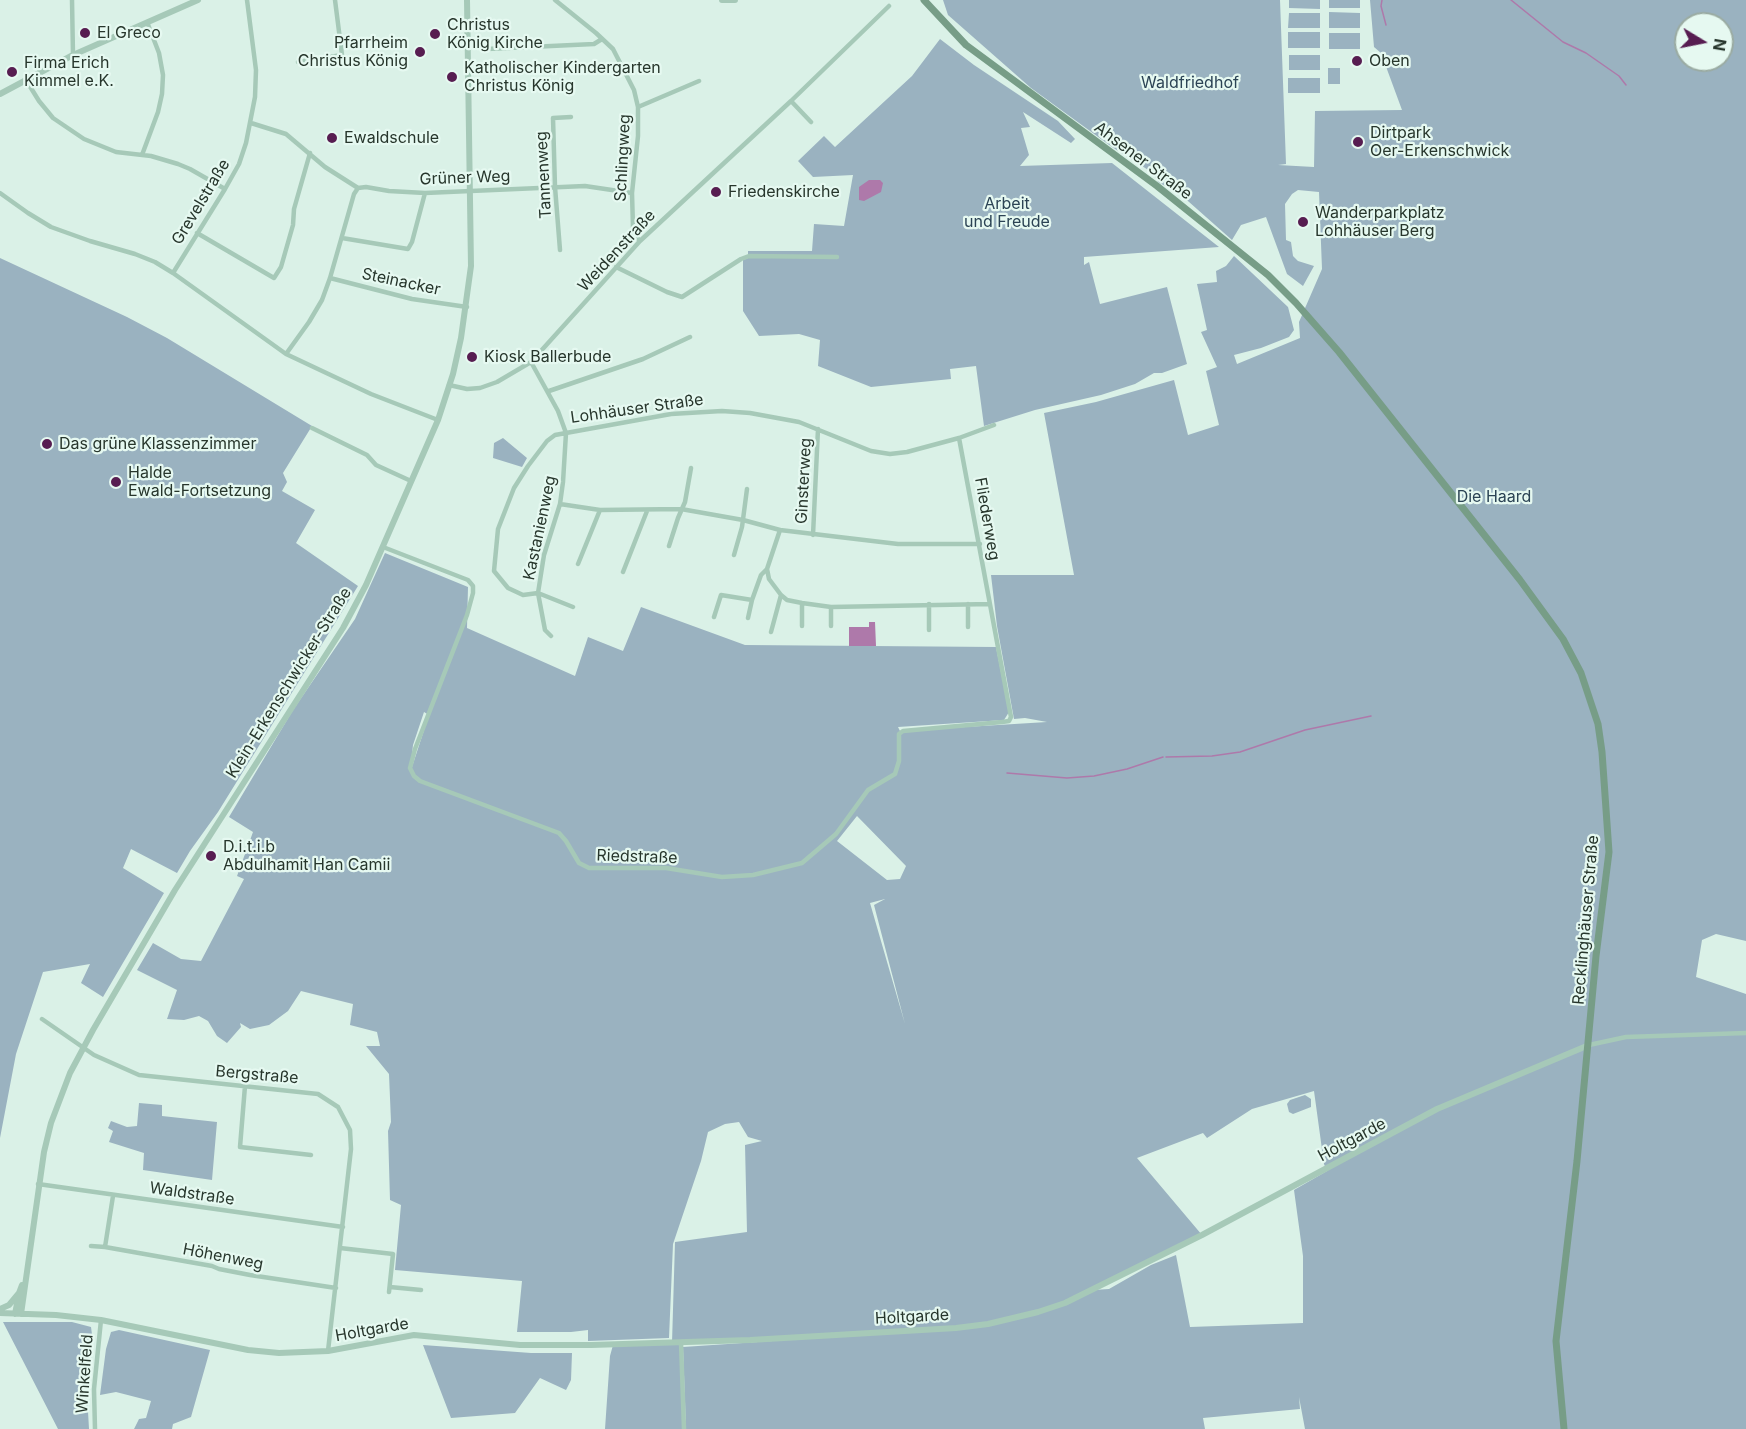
<!DOCTYPE html>
<meta charset="utf-8">
<style>
body{margin:0}
#map{position:relative;width:1746px;height:1429px;overflow:hidden;background:#daf1e7;font-family:Inter,sans-serif}
canvas{display:block}
.north{position:absolute;left:1674px;top:12px;width:60px;height:60px;box-sizing:border-box;background:#e6f9f1;border:2px solid #9aaba2;border-radius:50%;rotate:100deg;font-size:16px;font-weight:700;line-height:24px;text-align:center;color:#27362c}
.north::after{content:'';display:block;margin:auto;width:21px;height:27px;background:#571d51;clip-path:polygon(50% 0,100% 100%,50% 72%,0 100%)}
</style>
<div id="map">
<canvas width="1746" height="1429"></canvas>
<div class="north">N</div>
</div>
<script>
const g = document.querySelector('canvas').getContext('2d');
g.lineJoin = 'round';
function fill(path, color) { g.fillStyle = color; g.fill(path, 'evenodd'); }
const shape = rows => new Path2D(rows.map(r => 'M' + r).join(''));
function trace(path, color, width, dash) { g.strokeStyle = color; g.lineWidth = width; g.lineCap = dash ? 'butt' : 'round'; g.setLineDash(dash || []); g.stroke(path); }
function write(font, color, halo, rows, align = 'center') {
  g.font = font + ' Inter,sans-serif'; g.lineWidth = 4.5; g.setLineDash([]); g.textBaseline = 'middle'; g.strokeStyle = halo; g.fillStyle = color; for (const [text, x, y, turn = 0] of rows) {
    g.save(); g.translate(x, y); g.rotate((+turn || 0) * Math.PI / 180); g.textAlign = isNaN(turn) ? turn : align; if (halo) g.strokeText(text, 0, 0); g.fillText(text, 0, 0); g.restore();
  }
}
fill(shape([
 [943,0,1280,0,1286,164,1278,165,1314,167,1315,111,1402,110,1381,53,1374,47,1370,0,1746,0,1746,941,1716,934,1702,940,1696,977,1746,994,1746,1429,1305,1429,1299,1397,1300,1409,1203,1418,1205,1429,686,1429,683,1347,862,1335,681,1343,684,1429,605,1429,610,1356,613,1345,672,1343,675,1242,747,1232,745,1145,762,1141,748,1137,739,1122,725,1124,708,1132,701,1161,673,1244,669,1338,588,1341,588,1330,571,1332,517,1332,522,1281,395,1270,401,1205,390,1200,388,1131,391,1122,389,1074,366,1046,380,1046,377,1032,350,1025,353,1004,301,991,288,1011,269,1025,250,1029,240,1023,241,1027,227,1043,217,1036,208,1021,199,1016,184,1020,167,1019,177,990,137,970,153,943,181,959,201,961,244,879,237,876,253,832,229,817,293,710,355,619,385,553,468,587,467,628,575,676,588,637,623,651,641,607,745,645,996,647,1009,712,1004,720,898,727,900,731,1047,722,1025,718,1014,719,997,626,991,575,1074,575,1044,413,1096,402,1174,380,1188,435,1219,425,1206,371,1217,367,1201,332,1207,330,1197,284,1217,282,1216,271,1226,266,1234,256,1288,307,1294,330,1289,337,1261,348,1234,355,1237,364,1300,338,1299,322,1322,269,1319,192,1298,190,1292,194,1285,204,1286,240,1291,242,1293,256,1298,261,1314,266,1303,286,1287,274,1266,217,1241,225,1232,240,1180,194,1158,182,1153,173,1112,147,1031,88,948,15],
 [1686,24,1722,24,1722,60,1686,60],
 [424,712,429,715,410,773,413,745],
 [857,816,906,866,900,879,887,880,837,841],
 [885,899,874,905,905,1024,870,903],
 [1314,1091,1324,1164,1327,1171,1294,1190,1303,1256,1303,1323,1190,1327,1176,1255,1151,1265,1109,1289,1094,1290,1202,1235,1137,1158,1203,1133,1207,1138,1252,1109],
 [1289,0,1320,0,1320,9,1289,8],
 [1329,0,1360,0,1360,8,1329,8],
 [1329,12,1360,13,1360,28,1329,28],
 [1289,13,1320,13,1320,28,1288,28],
 [1288,32,1320,32,1320,48,1288,48],
 [1329,33,1360,33,1360,49,1329,49],
 [940,39,974,65,1058,121,1075,139,1071,143,1023,112,1030,127,1021,128,1029,155,1020,166,1112,163,1219,247,1084,257,1084,265,1089,262,1100,304,1167,287,1187,364,1162,373,1154,373,1135,384,1101,395,1035,410,984,426,976,366,950,369,951,379,871,387,818,366,820,340,799,334,759,336,743,311,743,260,748,258,748,251,812,251,814,224,844,226,853,175,813,177,798,161,824,136,835,147,912,76],
 [1289,55,1320,55,1320,70,1289,70],
 [1328,68,1340,68,1340,84,1328,84],
 [1288,78,1320,78,1320,93,1288,93],
 [0,258,127,317,167,338,312,426,283,473,287,482,282,491,315,510,296,543,358,586,218,812,190,851,177,873,131,849,123,868,164,893,103,997,81,983,90,964,43,972,16,1054,0,1138],
 [503,438,527,458,522,467,493,458,494,443],
 [1305,1095,1311,1099,1311,1107,1293,1114,1289,1112,1287,1104,1290,1100],
 [139,1103,162,1105,162,1116,217,1122,212,1180,143,1170,144,1153,109,1142,113,1131,108,1128,111,1121,127,1127,137,1126],
 [3,1322,72,1322,91,1327,93,1342,87,1394,89,1429,58,1429],
 [119,1330,210,1350,191,1417,173,1424,172,1429,134,1429,139,1419,146,1418,151,1401,116,1392,100,1395,106,1349,111,1332],
 [423,1345,531,1353,572,1353,571,1380,566,1390,540,1378,515,1413,451,1418]
]), '#9ab2c0');
fill(shape([
 [869,180,880,180,883,183,881,192,864,201,859,200,859,187],
 [869,622,875,622,876,646,849,646,849,627,869,627]
]), '#ae79aa');
trace(shape([
 [1382,0,1381,6,1386,25],
 [1511,0,1563,42,1586,53,1619,76,1626,85],
 [1166,757,1212,756,1240,752,1305,730,1371,716],
 [1007,773,1067,778,1094,776,1127,769,1163,757]
]), '#ae79aa', 1.5);
trace(shape([
 [72,0,73,55],
 [555,0,596,33,613,49,634,90,638,107,638,136,632,193,633,228,634,234,640,241],
 [487,49,594,44,602,39],
 [298,62,342,55,335,0],
 [26,80,39,101,53,118,84,139,116,152,151,156,178,164,190,169,225,189],
 [791,101,811,122],
 [638,107,699,81],
 [251,123,286,134,325,167,358,188,366,187,389,191,425,193,585,186,632,193],
 [142,155,158,112,162,94,163,75,159,53,147,22],
 [0,193,28,213,51,227,90,241,135,254,155,262,173,273,286,354,371,394,438,420],
 [197,233,274,278,281,267,293,225,294,209,310,153],
 [342,238,408,249,412,242,425,193],
 [560,250,555,187,553,118,571,117],
 [616,267,667,292,682,297,741,259,749,256,837,257],
 [173,273,225,189,239,164,246,143,255,97,256,70,247,0],
 [330,278,412,299,467,307],
 [286,354,309,322,322,300,330,278,354,194,358,188],
 [531,362,558,411,566,433,671,414,722,411,750,413,799,422,871,451,890,454,907,452,959,438,994,425],
 [449,385,467,389,480,388,497,382,531,362,640,241,791,101,889,6],
 [549,391,643,359,690,337],
 [312,428,367,455,376,465,411,481],
 [566,433,563,482,560,504,544,555,538,593,523,595,508,588,494,571,498,529,514,488,528,466,547,441,555,435,566,433],
 [560,504,600,510,681,509,743,520,780,530,898,544,980,544],
 [813,535,818,429],
 [669,546,678,518,685,502,691,468],
 [383,547,468,580,473,586,473,593,467,615,415,749,410,768,414,776,420,781,559,833,566,841,579,863,589,868,666,868,722,877,753,875,802,863,836,834,868,790,895,774,899,761,899,734,903,731,1002,722,1009,721,1011,717,959,438],
 [734,555,742,527,747,489],
 [578,564,600,510],
 [767,569,769,579,781,595,787,600,802,603,831,607,990,604],
 [623,572,647,511],
 [802,603,802,626],
 [929,604,929,630],
 [968,604,968,627],
 [714,617,721,595,752,600,761,575,767,569,780,530],
 [748,618,752,600],
 [831,626,831,607],
 [771,632,781,595],
 [551,636,545,630,538,593,573,607],
 [42,1019,94,1055,139,1075,318,1094,338,1107,350,1130,351,1149,328,1351],
 [1589,1045,1626,1037,1746,1033],
 [245,1086,240,1147,311,1155],
 [38,1184,343,1227],
 [113,1196,105,1247,212,1266,219,1269,250,1275,336,1288],
 [91,1246,105,1247],
 [340,1248,393,1254,389,1292],
 [390,1287,421,1290],
 [681,1343,684,1429],
 [95,1429,94,1389,101,1320]
]), '#a6c9b8', 4.5);
trace(shape([
 [722,0,735,0],
 [0,94,73,55,198,0],
 [0,1309,9,1305,19,1293,22,1285],
 [0,1313,56,1315,101,1320,248,1350,279,1353,328,1351,414,1335,520,1345,591,1345,750,1340,956,1328,988,1324,1038,1312,1065,1303,1202,1235,1437,1109,1589,1045],
 [15,1314,19,1293],
 [21,1314,44,1152,51,1123,70,1073,93,1030,175,890,343,628,366,585,438,420,453,374,461,338,471,266,467,0]
]), '#a6c9b8', 6);
trace(shape([
 [924,0,966,45,1157,186,1268,275,1296,303,1339,352,1520,580,1563,639,1581,673,1598,724,1602,752,1609,852,1596,956,1577,1161,1556,1341,1564,1429]
]), '#779d87', 7);
for (const [x, y, r, color] of [
 [85,33,6,"#571d51"],
 [435,34,6,"#571d51"],
 [420,52,6,"#571d51"],
 [1357,61,6,"#571d51"],
 [12,72,6,"#571d51"],
 [452,77,6,"#571d51"],
 [332,138,6,"#571d51"],
 [1358,142,6,"#571d51"],
 [716,192,6,"#571d51"],
 [1303,222,6,"#571d51"],
 [472,357,6,"#571d51"],
 [47,444,6,"#571d51"],
 [116,482,6,"#571d51"],
 [211,856,6,"#571d51"]
]) { const dot = new Path2D(); dot.arc(x, y, r, 0, 2 * Math.PI); g.fillStyle = color; g.fill(dot); trace(dot, '#e6f9f1', 2); }
write('16px', '#27362c', '#e6f9f1', [
 ["Christus",447,25],
 ["König Kirche",447,43],
 ["El Greco",97,33],
 ["Pfarrheim",408,43,"right"],
 ["Christus König",408,61,"right"],
 ["Oben",1369,61],
 ["Firma Erich",24,63],
 ["Kimmel e.K.",24,81],
 ["Katholischer Kindergarten",464,68],
 ["Christus König",464,86],
 ["Dirtpark",1370,133],
 ["Oer-Erkenschwick",1370,151],
 ["Ewaldschule",344,138],
 ["Friedenskirche",728,192],
 ["Wanderparkplatz",1315,213],
 ["Lohhäuser Berg",1315,231],
 ["Kiosk Ballerbude",484,357],
 ["Das grüne Klassenzimmer",59,444],
 ["Halde",128,473],
 ["Ewald-Fortsetzung",128,491],
 ["D.i.t.i.b",223,847],
 ["Abdulhamit Han Camii",223,865]
], 'left');
write('16px', '#2b4354', '#e6f9f1', [
 ["Waldfriedhof",1190,83],
 ["Arbeit",1007,204],
 ["und Freude",1007,222],
 ["Die Haard",1494,497]
]);
write('16px', '#27362c', '#e6f9f1', [
 ["Schlingweg",623,158,-87],
 ["Ahsener Straße",1143,161,37],
 ["Tannenweg",544,175,-93],
 ["Grüner Weg",465,178,-2],
 ["Grevelstraße",201,202,-59],
 ["Weidenstraße",617,251,-47],
 ["Steinacker",401,282,12],
 ["Lohhäuser Straße",637,409,-8],
 ["Ginsterweg",804,481,-87],
 ["Fliederweg",987,519,80],
 ["Kastanienweg",540,528,-78],
 ["Klein-Erkenschwicker-Straße",289,683,-58],
 ["Riedstraße",637,857,2],
 ["Recklinghäuser Straße",1586,920,-85],
 ["Bergstraße",257,1075,5],
 ["Holtgarde",1352,1140,-28],
 ["Waldstraße",192,1194,8],
 ["Höhenweg",223,1257,11],
 ["Holtgarde",912,1317,-3],
 ["Holtgarde",372,1330,-10],
 ["Winkelfeld",85,1374,-86]
]);
</script>
